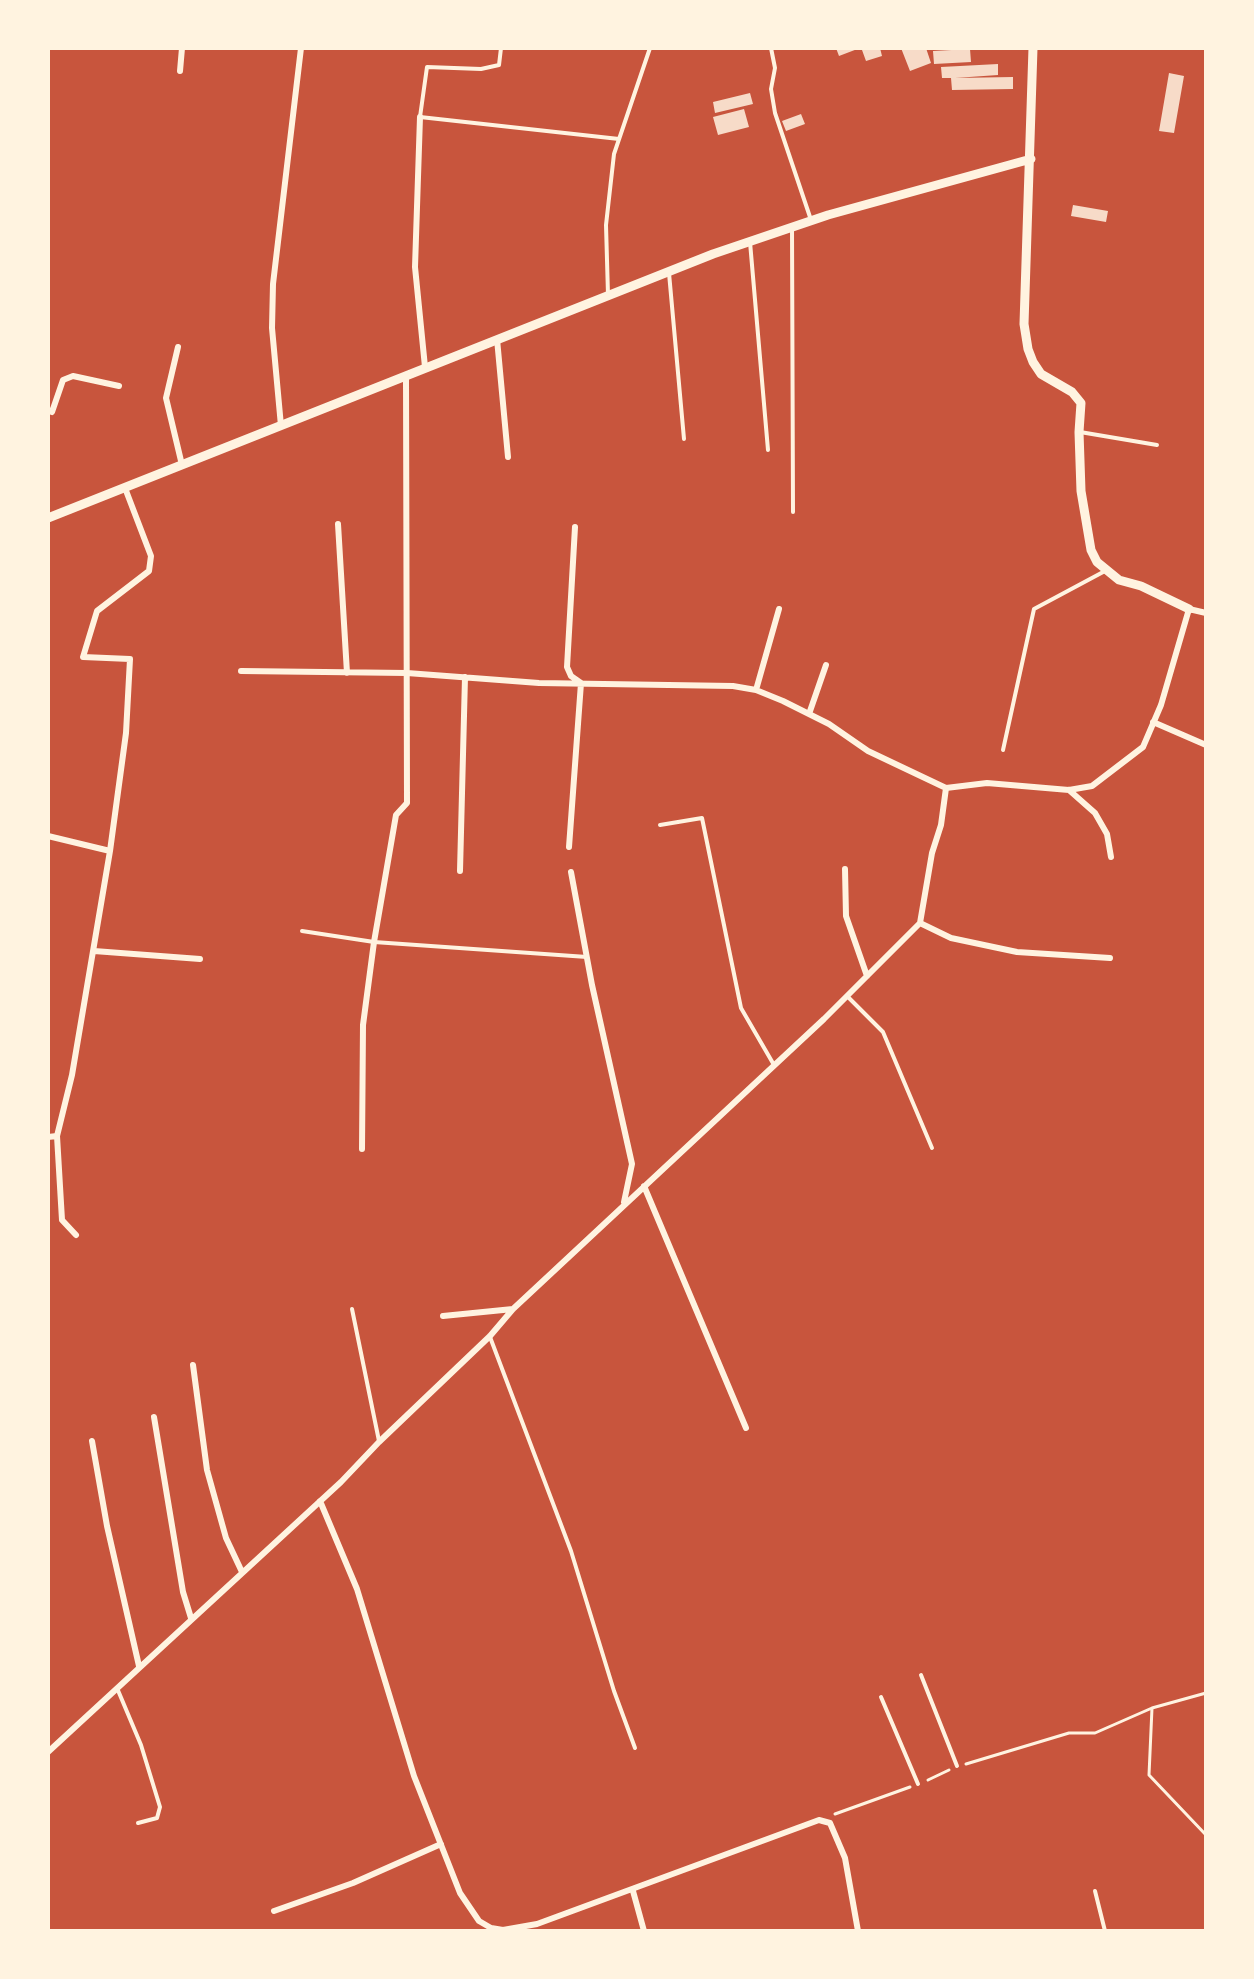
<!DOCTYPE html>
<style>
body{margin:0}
#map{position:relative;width:1254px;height:1979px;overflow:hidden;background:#c8553d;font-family:"Source Sans 3",sans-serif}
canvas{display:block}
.frame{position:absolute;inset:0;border:50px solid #fff3e0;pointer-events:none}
</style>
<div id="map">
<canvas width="1254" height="1979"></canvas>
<div class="frame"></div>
</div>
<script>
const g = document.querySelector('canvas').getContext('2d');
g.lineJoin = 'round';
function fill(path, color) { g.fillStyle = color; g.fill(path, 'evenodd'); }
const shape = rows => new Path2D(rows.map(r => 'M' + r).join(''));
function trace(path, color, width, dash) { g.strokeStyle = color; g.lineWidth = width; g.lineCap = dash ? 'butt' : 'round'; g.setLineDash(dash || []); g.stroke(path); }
fill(shape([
 [836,48,860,48,839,56],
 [867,48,880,48,882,56,866,61,862,50],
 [901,48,926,48,931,63,910,71],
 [970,49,971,62,934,64,933,51],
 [998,64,998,75,955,78,1013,77,1013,89,952,90,951,78,942,78,941,67],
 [1169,73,1184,76,1174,133,1159,131],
 [750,93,753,104,715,113,713,102],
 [744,109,749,127,718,135,713,117],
 [801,114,805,124,786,131,782,121],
 [1073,205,1108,211,1106,222,1071,216]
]), '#f7dbc8');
trace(shape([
 [1152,1708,1206,1693],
 [966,1764,1069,1733,1095,1733,1152,1708,1149,1775,1206,1835],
 [928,1780,949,1770],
 [835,1814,910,1787]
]), '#fff3e0', 3);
trace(shape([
 [501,48,499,65,481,69,427,67,420,117,619,139],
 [771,48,775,68,771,89,775,113,811,220],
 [792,228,793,512],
 [750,242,768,450],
 [669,273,684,439],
 [608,295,606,225,614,154,650,48],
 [1080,432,1157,445],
 [1003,750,1034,609,1105,571],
 [660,825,702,818,741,1008,774,1065],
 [302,931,374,942,587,957],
 [847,996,883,1032,932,1148],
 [352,1309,379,1441],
 [490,1337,571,1551,614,1691,635,1748],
 [921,1675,957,1766],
 [117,1688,141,1745,160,1807,157,1818,138,1823],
 [881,1697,918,1784],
 [1095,1891,1105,1931]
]), '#fff3e0', 4);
trace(shape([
 [180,71,182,48],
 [420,117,415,267,425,367],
 [497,339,508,457],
 [178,347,166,398,182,465],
 [48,410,52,412,63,380,73,376,119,386],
 [281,426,272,328,273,284,301,48],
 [338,524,347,673],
 [241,671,407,673,539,683,733,686,756,690,783,701,829,724,868,751,946,788],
 [756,690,779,609],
 [809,714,826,665],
 [1153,722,1206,745],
 [1069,790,1095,813,1107,834,1111,857],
 [48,836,110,851],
 [569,847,581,683,571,676,567,667,575,527],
 [845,869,846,916,867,976],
 [460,871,465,677],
 [571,872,592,985,632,1164,624,1202],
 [920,923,951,938,1017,952,1110,958],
 [94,951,200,959],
 [57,1136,62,1220,76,1235],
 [48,1137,57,1136,72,1075,110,851,126,733,130,659,83,657,97,611,149,571,151,556,125,488],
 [362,1149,363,1025,374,942,396,815,407,803,406,376],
 [644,1186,746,1428],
 [443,1316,513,1309],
 [193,1365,207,1470,226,1538,242,1572],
 [154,1417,183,1592,191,1618],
 [92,1441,107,1526,139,1666],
 [320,1501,357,1589,414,1776,460,1893,479,1921,491,1928,503,1930,537,1924,819,1820,830,1823,845,1858,858,1931],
 [48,1752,341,1482,379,1442,490,1336,513,1309,824,1019,920,923,932,853,941,825,946,788,987,783,1069,790,1092,786,1143,747,1161,705,1189,609,1206,613],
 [633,1891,644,1931],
 [274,1911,353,1883,441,1844]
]), '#fff3e0', 6);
trace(shape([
 [1033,48,1024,324,1028,349,1033,362,1041,374,1072,392,1081,403,1079,432,1081,491,1091,550,1097,562,1119,580,1141,586,1189,609],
 [48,518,713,254,828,215,1031,159]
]), '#fff3e0', 9);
</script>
